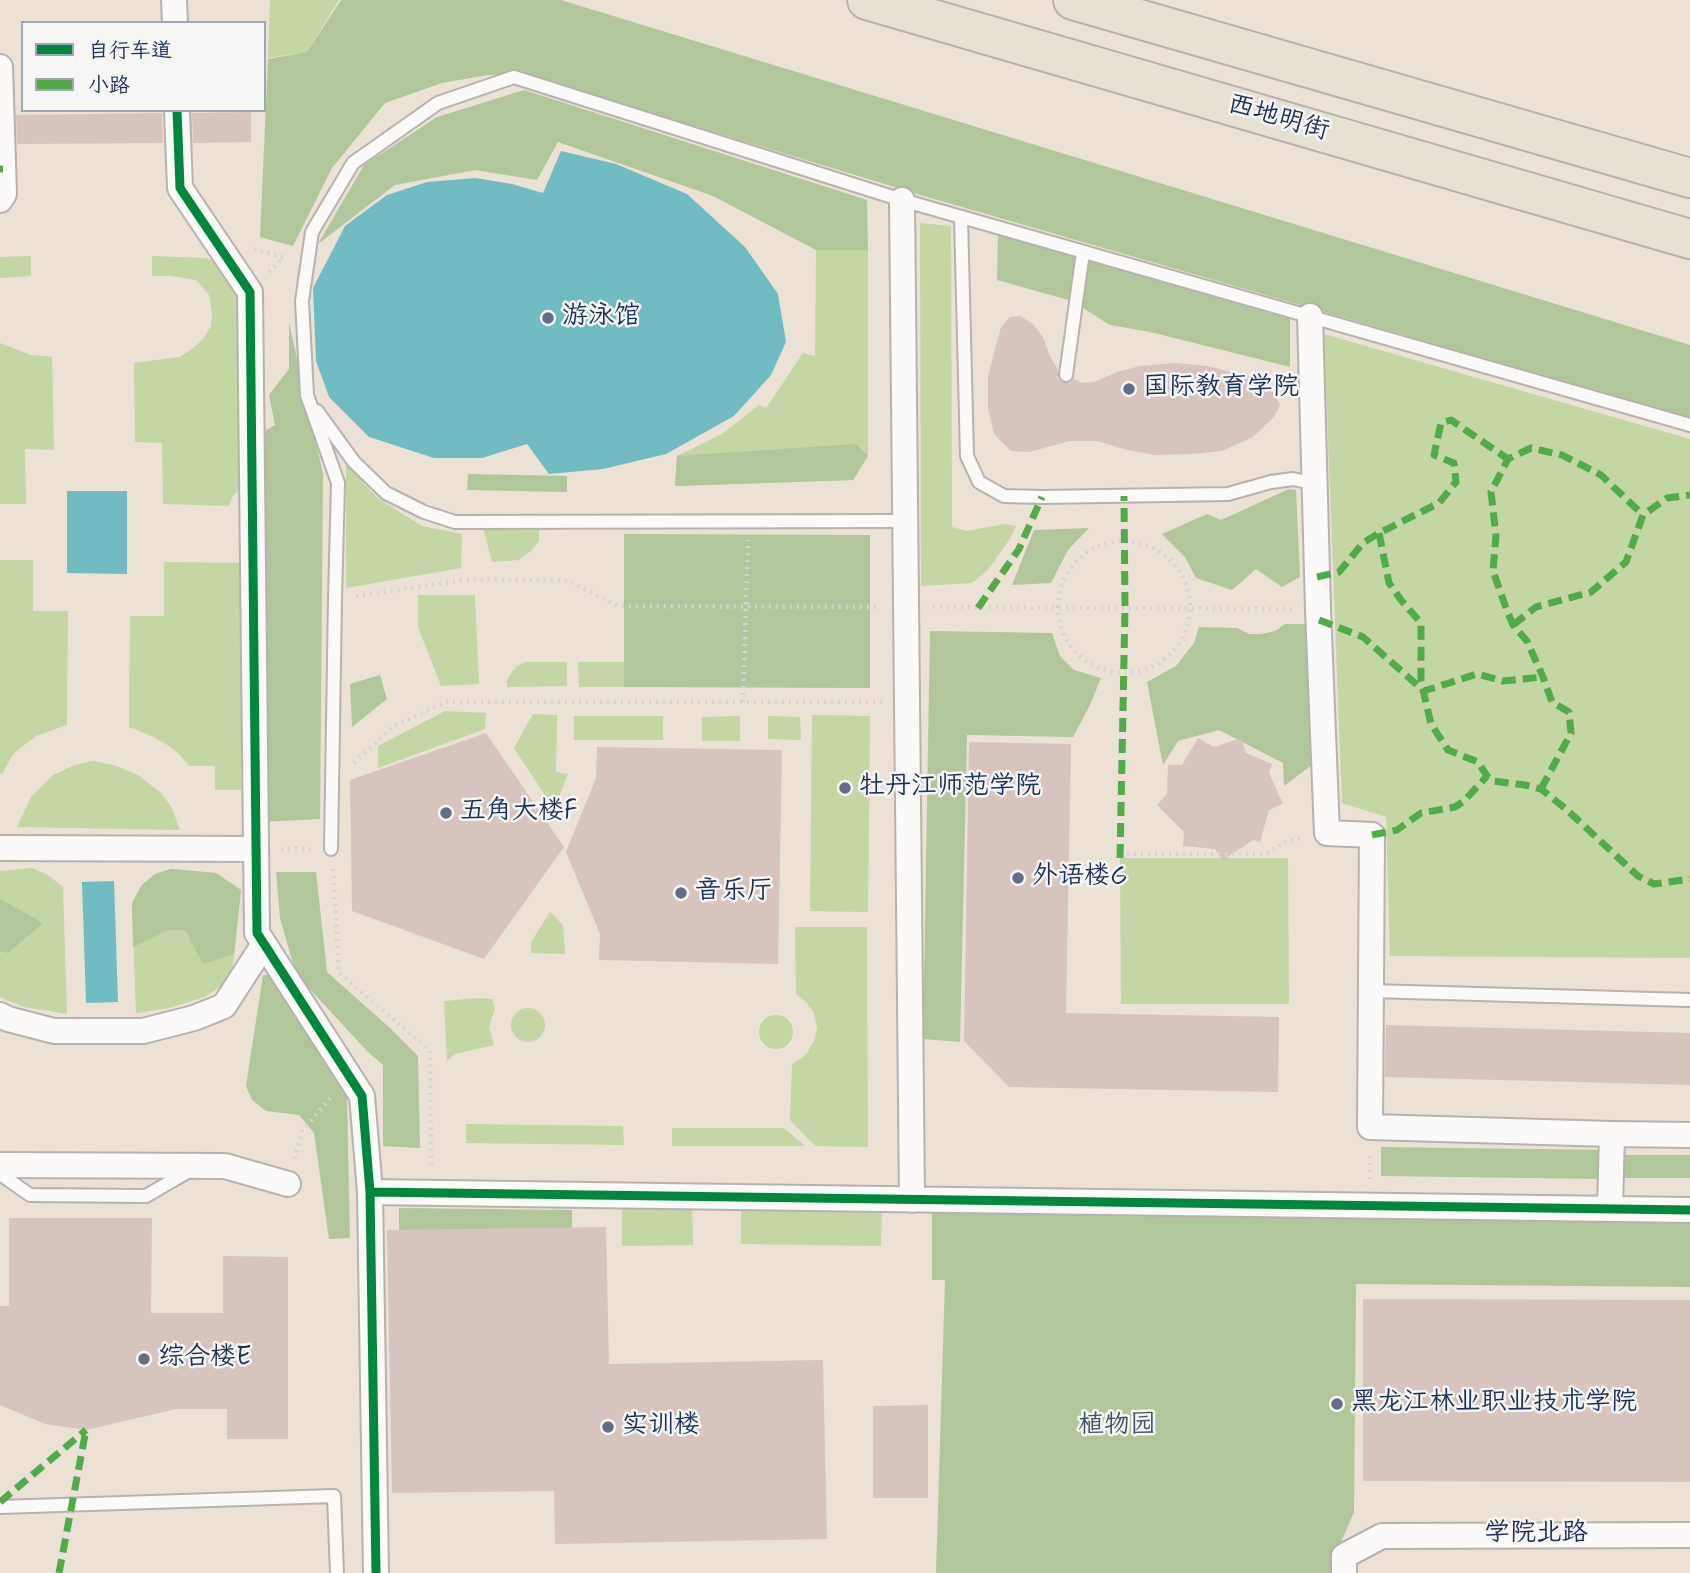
<!DOCTYPE html>
<meta charset="utf-8">
<style>
body{margin:0}
#map{position:relative;width:1690px;height:1573px;overflow:hidden;background:#ebe1d5;font-family:Mynerve,"LXGW WenKai TC",sans-serif}
canvas{display:block}
.legend{position:absolute;left:21px;top:21px;width:245px;height:91px;box-sizing:border-box;background:#f6f6f2;border:2px solid #9ea6b7;margin:0;padding:9px 12px;list-style:none;font-size:21px;color:#1b2f5e}
.legend li{display:flex;align-items:center;gap:14px;height:35px}
.legend b{width:35px;border:2px solid #9ea6b7}
</style>
<div id="map">
<canvas width="1690" height="1573"></canvas>
<ul class="legend">
<li><b style="height:9px;background:#00873e"></b>自行车道</li>
<li><b style="height:9px;background:#52ab49"></b>小路</li>
</ul>
</div>
<script>
const g = document.querySelector('canvas').getContext('2d');
g.lineJoin = 'round';
function fill(path, color) { g.fillStyle = color; g.fill(path, 'evenodd'); }
const shape = rows => new Path2D(rows.map(r => 'M' + r).join(''));
function trace(path, color, width, dash) { g.strokeStyle = color; g.lineWidth = width; g.lineCap = dash ? 'butt' : 'round'; g.setLineDash(dash || []); g.stroke(path); }
function write(font, color, halo, rows, align = 'center') {
  g.font = font + ' Mynerve,"LXGW WenKai TC",sans-serif'; g.lineWidth = 5; g.setLineDash([]); g.textBaseline = 'middle'; g.strokeStyle = halo; g.fillStyle = color; for (const [text, x, y, turn = 0] of rows) {
    g.save(); g.translate(x, y); g.rotate((+turn || 0) * Math.PI / 180); g.textAlign = isNaN(turn) ? turn : align; if (halo) g.strokeText(text, 0, 0); g.fillText(text, 0, 0); g.restore();
  }
}
fill(shape([
 [270,0,339,0,307,52,268,58],
 [920,223,951,226,952,527,967,531,1005,524,1016,526,1011,537,988,570,972,583,921,586],
 [816,250,868,250,868,456,853,480,675,486,677,456,722,434,759,405,766,408,803,353,815,356],
 [31,256,31,276,0,278,0,257],
 [152,256,206,258,216,262,240,292,239,490,233,496,229,506,163,504,162,443,135,442,134,363,180,357,192,349,204,338,211,326,212,314,209,295,196,280,171,276,152,276],
 [1324,334,1690,439,1690,958,1390,956,1386,817,1342,803],
 [0,343,31,355,52,357,54,450,25,449,26,504,0,504],
 [346,461,365,485,379,499,422,526,462,534,461,568,346,588],
 [483,527,539,527,539,541,531,551,519,560,492,562],
 [0,560,33,560,33,611,68,611,67,725,36,736,14,753,2,774,0,774],
 [164,562,243,563,241,790,215,790,215,766,189,766,180,755,166,744,152,736,129,727,130,616,164,616],
 [418,595,475,595,479,684,441,686,418,627],
 [525,662,567,662,567,686,507,687,507,680,512,672,517,666],
 [578,662,624,662,624,687,579,687],
 [445,711,486,713,485,729,378,768,378,746],
 [533,714,557,715,556,772,568,774,554,809,514,748],
 [812,715,870,716,868,912,810,911],
 [574,716,663,716,663,740,574,740],
 [740,716,740,741,702,741,702,717],
 [768,716,800,717,801,740,768,739],
 [93,761,114,765,138,775,161,793,172,808,180,830,17,827,31,797,53,775,75,765],
 [1120,858,1288,858,1289,1004,1121,1004],
 [32,868,48,875,63,887,67,1014,24,1007,0,997,0,871],
 [171,869,216,873,241,890,233,965,228,982,204,997,169,1008,136,1013,132,903,142,885,155,874],
 [550,912,563,925,565,954,531,953,531,942],
 [795,927,867,927,868,1147,815,1146,790,1120,792,1064,806,1055,814,1041,817,1028,814,1013,806,1002,796,994],
 [478,998,492,999,495,1008,489,1027,494,1045,455,1054,447,1061,444,1001],
 '511 1025a17 17 0 1 1 34 0a17 17 0 1 1-34 0Z',
 '759 1032a17 17 0 1 1 34 0a17 17 0 1 1-34 0Z',
 [466,1124,623,1126,624,1145,466,1143],
 [672,1128,784,1128,805,1146,672,1146],
 [741,1207,882,1209,881,1246,741,1244],
 [622,1209,692,1209,693,1245,622,1246]
]), '#c3d6a3');
fill(shape([
 [341,0,561,0,1690,345,1690,418,924,196,523,74,488,75,442,83,385,103,332,168,293,246,260,237,268,59,307,52],
 [524,90,867,200,868,250,816,250,713,196,558,142,537,180,475,170,395,185,318,244,364,165,437,117],
 [998,235,1290,319,1290,367,1150,332,1110,325,1072,301,997,280],
 [289,323,323,474,320,819,261,822,266,586,260,434,275,425,269,395,289,369],
 [856,444,868,456,853,480,675,486,677,456],
 [468,474,567,476,567,492,467,490],
 [1289,489,1296,490,1300,577,1282,587,1256,569,1232,590,1196,578,1185,557,1162,534,1207,514,1221,520],
 [1089,528,1068,550,1051,583,1012,585,1034,530],
 [624,534,870,535,870,688,624,687],
 [1285,624,1305,624,1313,764,1284,786,1283,763,1219,730,1178,741,1163,765,1147,682,1176,666,1194,643,1199,627,1237,628,1249,634,1261,634,1275,631],
 [930,631,1052,633,1060,656,1074,670,1101,678,1089,707,1073,737,967,735,960,1042,923,1039],
 [380,675,387,699,352,727,350,684],
 [171,869,216,873,241,890,234,954,203,964,185,930,168,930,133,947,132,903,142,885,155,874],
 [276,872,316,872,327,972,391,1029,418,1056,420,1148,383,1146,383,1065,367,1051,296,974,280,918],
 [0,899,43,923,8,953,0,951],
 [263,975,274,975,347,1098,350,1238,329,1239,314,1133,299,1115,266,1111,252,1100,246,1086],
 [1381,1147,1603,1150,1603,1179,1381,1176],
 [1622,1155,1690,1155,1690,1178,1622,1178],
 [399,1208,572,1210,572,1244,399,1242],
 [932,1212,1690,1218,1690,1287,1356,1284,1354,1512,1341,1542,1340,1573,936,1573,945,1280,932,1280]
]), '#b1c69a');
fill(shape([
 [561,151,616,164,687,194,745,247,778,294,786,342,771,375,734,416,666,454,603,469,549,474,527,444,482,458,434,458,369,437,329,397,316,361,313,288,345,226,387,195,427,182,475,178,512,184,543,193],
 [67,491,127,491,127,574,67,573],
 [114,881,118,1002,86,1003,82,882]
]), '#71bcc2');
fill(shape([
 [251,112,251,142,193,143,192,113],
 [162,113,163,143,17,144,16,115],
 [1020,316,1033,324,1043,337,1050,356,1058,370,1058,379,1064,383,1070,383,1074,379,1082,383,1094,382,1117,372,1140,366,1176,363,1207,366,1252,377,1275,394,1280,405,1274,417,1253,437,1222,451,1192,454,1156,455,1127,450,1097,441,1070,441,1029,452,1011,451,994,434,988,409,988,376,1001,327,1010,317],
 [486,733,564,847,484,959,352,911,350,780],
 [1198,738,1214,747,1241,738,1246,753,1272,764,1269,773,1283,804,1269,810,1260,842,1253,840,1223,860,1215,849,1183,846,1184,832,1157,805,1167,794,1168,765,1182,765],
 [969,742,1071,744,1066,1013,1279,1017,1278,1092,1009,1087,964,1041],
 [597,747,782,750,778,964,599,960,600,934,566,852,596,778],
 [1386,1025,1690,1033,1690,1085,1385,1077],
 [9,1218,152,1218,151,1313,223,1313,223,1256,288,1257,288,1439,227,1439,227,1409,176,1409,86,1430,45,1424,0,1405,0,1306,9,1306],
 [606,1227,609,1364,823,1360,827,1539,555,1544,554,1491,392,1493,387,1230],
 [1363,1299,1690,1300,1690,1482,1363,1481],
 [928,1405,928,1498,873,1498,873,1406]
]), '#d7c4be');
const service = shape([
 [961,217,967,456,979,482,1004,496,1042,497,1228,494,1271,482,1293,479,1307,482,1313,491],
 [1066,375,1083,252],
 [317,411,354,462,386,493,424,512,455,522,906,521],
 [331,849,335,599,338,483,307,395,302,301,312,232,353,163,438,103,514,77,902,200,1690,425],
 [1371,991,1690,1000],
 [0,1174,30,1195,146,1196,189,1171],
 [0,1507,334,1496,337,1573]
]);
const minor = shape([
 [174,0,175,23],
 [0,67,4,194,0,200],
 [177,110,180,188,250,292,257,933,362,1096,370,1192,376,1573],
 [902,200,912,1200],
 [1310,316,1318,609,1327,833,1372,835,1370,1127,1612,1134,1690,1135],
 [0,848,256,849],
 [0,1015,8,1019,54,1031,143,1031,194,1018,224,1006,264,944],
 [0,1165,225,1166,288,1184],
 [370,1192,1690,1210],
 [1610,1209,1612,1134],
 [1344,1573,1344,1556,1382,1536,1690,1535]
]);
const trunk = shape([
 [867,0,1690,239],
 [1073,0,1690,178]
]);
trace(service, '#b7b2b0', 16);
trace(minor, '#b7b2b0', 28);
trace(trunk, '#b7b2b0', 42);
trace(shape([
 [254,249,283,257],
 [269,272,283,257],
 '1058 607a66 66 0 1 1 132 0a66 66 0 1 1-132 0Z',
 [356,596,472,579,569,581,618,606,879,607],
 [933,607,1292,609],
 [743,702,748,540],
 [354,763,392,727,445,702,882,702],
 [281,849,311,849],
 [1120,854,1266,854,1287,841,1301,838],
 [333,869,339,973,430,1050,431,1168],
 [295,1159,302,1131,332,1096],
 [1370,1179,1370,1153]
]), '#d5d3d3', 4.5, [2, 5]);
trace(service, '#fcfaf9', 12);
trace(minor, '#fcfaf9', 24);
trace(trunk, '#e7e1d4', 38);
trace(shape([
 [0,169,3,169],
 [1379,533,1389,583,1401,600,1421,623,1421,681,1431,724,1448,750,1478,762,1487,776,1493,781,1525,785,1541,789,1566,809,1638,876,1654,884,1690,879],
 [1317,577,1339,572,1363,543,1379,533,1439,503,1456,482,1454,463,1434,455,1441,423,1451,420,1508,459],
 [978,608,1019,549,1042,497],
 [1319,620,1363,637,1424,691,1477,674,1503,681,1543,677],
 [1513,625,1536,607,1591,592,1626,562,1643,515,1667,498,1690,495],
 [1541,789,1571,733,1569,712,1552,702,1543,677,1527,641,1513,625,1506,608,1493,571,1496,536,1491,492,1508,459,1531,448,1562,455,1601,475,1643,515],
 [1372,835,1397,830,1421,813,1455,807,1464,801,1487,776],
 [1120,858,1125,608,1124,496],
 [0,1502,86,1430],
 [59,1573,86,1430]
]), '#52ab49', 7, [14, 7]);
trace(shape([
 [177,110,180,188,250,292,257,933,362,1096,370,1192,376,1573],
 [370,1192,1690,1210]
]), '#00873e', 9);
for (const [x, y, r, color] of [
 [548,318,7,"#646d88"],
 [1129,389,7,"#646d88"],
 [845,788,7,"#646d88"],
 [446,813,7,"#646d88"],
 [1018,878,7,"#646d88"],
 [681,893,7,"#646d88"],
 [144,1359,7,"#646d88"],
 [1337,1404,7,"#646d88"],
 [608,1427,7,"#646d88"]
]) { const dot = new Path2D(); dot.arc(x, y, r, 0, 2 * Math.PI); g.fillStyle = color; g.fill(dot); trace(dot, '#f6f6f2', 2.5); }
write('26px', '#1b2f5e', '#f6f6f2', [
 ["西地明街",1278,119,16],
 ["学院北路",1536,1535]
]);
write('26px', '#1b2f5e', '#f6f6f2', [
 ["游泳馆",562,318],
 ["国际教育学院",1143,389],
 ["牡丹江师范学院",859,788],
 ["五角大楼F",460,813],
 ["外语楼G",1032,878],
 ["音乐厅",695,893],
 ["综合楼E",158,1359],
 ["黑龙江林业职业技术学院",1351,1404],
 ["实训楼",622,1427]
], 'left');
write('26px', '#3d5665', '#f6f6f2', [
 ["植物园",1117,1427]
]);
</script>
